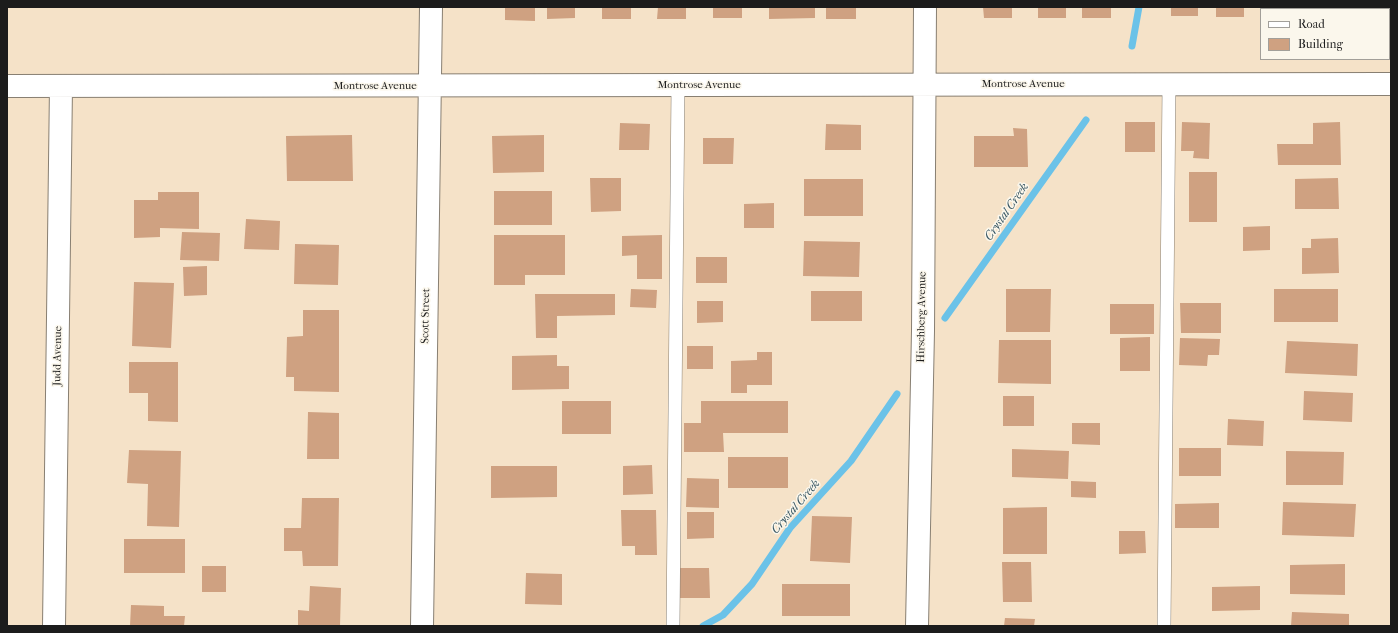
<!DOCTYPE html>
<style>
body{margin:0}
#map{position:relative;width:1398px;height:633px;overflow:hidden;background:#f5e2c8;font-family:"IM FELL French Canon",serif}
canvas{display:block}
.frame{position:absolute;inset:0;border:8px solid #1c1c1c;pointer-events:none}
.legend{position:absolute;left:1260px;top:8px;width:130px;height:52px;box-sizing:border-box;background:#fbf7ec;border:1px solid #a29f99;margin:0;padding:5px 7px;list-style:none;font-size:12px;color:#1c1c1c}
.legend li{display:flex;align-items:center;gap:8px;height:20px}
.legend b{width:20px;border:1px solid #a29f99}
</style>
<div id="map">
<canvas width="1398" height="633"></canvas>
<div class="frame"></div>
<ul class="legend">
<li><b style="height:5px;background:#fff"></b>Road</li>
<li><b style="height:11px;background:#cfa181"></b>Building</li>
</ul>
</div>
<script>
const g = document.querySelector('canvas').getContext('2d');
g.lineJoin = 'round';
const shape = rows => new Path2D(rows.map(r => 'M' + r).join(''));
function trace(path, color, width, dash) { g.strokeStyle = color; g.lineWidth = width; g.lineCap = dash ? 'butt' : 'round'; g.setLineDash(dash || []); g.stroke(path); }
function fill(path, color) { g.fillStyle = color; g.fill(path, 'evenodd'); }
function write(font, color, halo, rows, align = 'center') {
  g.font = font + ' "IM FELL French Canon",serif'; g.lineWidth = 3; g.setLineDash([]); g.textBaseline = 'middle'; g.strokeStyle = halo; g.fillStyle = color; for (const [text, x, y, turn = 0] of rows) {
    g.save(); g.translate(x, y); g.rotate((+turn || 0) * Math.PI / 180); g.textAlign = isNaN(turn) ? turn : align; if (halo) g.strokeText(text, 0, 0); g.fillText(text, 0, 0); g.restore();
  }
}
trace(shape([
 [1132,46,1139,7],
 [945,318,1086,120],
 [703,626,723,615,752,584,790,528,851,461,897,394]
]), '#6bc2e8', 7);
fill(shape([
 [505,7,535,7,535,21,505,20],
 [547,7,575,7,575,18,547,19],
 [602,7,631,7,631,19,602,19],
 [658,7,686,7,686,19,657,19],
 [713,7,742,7,742,18,713,18],
 [769,7,815,7,815,18,769,19],
 [826,7,856,7,856,19,826,19],
 [983,7,1012,7,1012,18,984,18],
 [1038,7,1066,7,1066,18,1038,18],
 [1082,7,1111,7,1111,18,1082,18],
 [1171,7,1198,7,1198,16,1171,16],
 [1216,7,1244,7,1244,17,1216,17],
 [1271,7,1300,7,1300,9,1271,9],
 [1328,7,1357,7,1357,9,1328,9],
 [1125,122,1155,122,1155,152,1125,152],
 [1182,122,1210,123,1209,159,1193,158,1194,151,1181,151],
 [1340,122,1341,165,1278,165,1277,144,1313,144,1313,123],
 [620,123,650,124,649,150,619,150],
 [826,124,861,125,861,150,825,150],
 [1013,128,1027,129,1028,167,974,167,974,136,1014,136],
 [352,135,353,181,287,181,286,136],
 [544,135,544,172,493,173,492,136],
 [703,138,734,138,733,164,703,164],
 [1189,172,1217,172,1217,222,1189,222],
 [590,178,621,178,621,211,591,212],
 [1338,178,1339,209,1295,209,1295,179],
 [804,179,863,179,863,216,804,216],
 [494,191,552,191,552,225,494,225],
 [158,192,199,192,199,229,160,228,160,237,134,238,134,200,158,200],
 [774,203,774,228,744,228,744,204],
 [246,219,280,221,279,250,244,249],
 [1270,226,1270,250,1243,251,1243,227],
 [182,232,220,233,219,261,180,260],
 [494,235,565,235,565,275,525,275,525,285,494,285],
 [662,235,662,279,637,279,637,255,622,256,622,236],
 [1338,238,1339,273,1302,274,1302,248,1311,248,1311,239],
 [804,241,860,242,859,277,803,276],
 [295,244,339,245,338,285,294,284],
 [696,257,727,257,727,283,696,283],
 [207,266,207,295,184,296,183,267],
 [134,282,174,283,171,348,132,346],
 [631,289,657,290,656,308,630,307],
 [1006,289,1051,289,1050,332,1006,332],
 [1274,289,1338,289,1338,322,1274,322],
 [811,291,862,291,862,321,811,321],
 [535,294,615,294,615,315,557,316,557,338,536,338],
 [697,301,723,301,723,322,697,323],
 [1180,303,1221,303,1221,333,1181,333],
 [1110,304,1154,304,1154,334,1110,334],
 [303,310,339,310,339,392,294,391,294,377,286,377,287,337,303,336],
 [1150,337,1150,371,1120,371,1120,338],
 [1180,338,1220,339,1219,355,1208,355,1207,366,1179,365],
 [999,340,1051,340,1051,384,998,383],
 [1287,341,1358,344,1357,376,1285,373],
 [687,346,713,346,713,369,687,369],
 [757,352,772,352,772,385,747,385,747,393,731,393,731,361,757,360],
 [557,355,557,366,569,366,569,389,512,390,512,356],
 [129,362,178,362,178,422,148,421,148,393,129,393],
 [1304,391,1353,393,1352,422,1303,420],
 [1003,396,1034,396,1034,426,1003,426],
 [562,401,611,401,611,434,562,434],
 [701,401,788,401,788,433,723,433,724,452,684,452,684,423,701,423],
 [308,412,339,413,339,459,307,459],
 [1228,419,1264,421,1263,446,1227,445],
 [1072,423,1100,423,1100,445,1072,444],
 [1179,448,1221,448,1221,476,1179,476],
 [1012,449,1069,451,1068,479,1012,477],
 [129,450,181,451,179,527,147,526,148,484,127,483],
 [1286,451,1344,452,1343,485,1286,485],
 [728,457,788,457,788,488,728,488],
 [652,465,653,494,623,495,623,466],
 [491,466,557,466,557,497,491,498],
 [687,478,719,479,719,508,686,507],
 [1071,481,1096,482,1096,498,1071,497],
 [302,498,339,498,338,566,303,566,302,551,284,551,284,528,301,528],
 [1283,502,1356,504,1354,537,1282,535],
 [1219,503,1219,528,1175,528,1175,504],
 [1047,507,1047,554,1003,554,1003,508],
 [621,510,656,510,657,555,635,555,635,546,622,546],
 [687,512,714,512,714,538,687,539],
 [812,516,852,517,850,563,810,561],
 [1119,531,1145,531,1146,553,1119,554],
 [124,539,185,539,185,573,124,573],
 [1002,562,1031,562,1032,602,1003,602],
 [1345,564,1345,595,1290,594,1290,565],
 [202,566,226,566,226,592,202,592],
 [679,568,709,568,710,598,680,598],
 [526,573,562,574,562,605,525,604],
 [782,584,850,584,850,616,782,616],
 [310,586,341,588,340,626,298,626,298,610,309,611],
 [1260,586,1260,610,1212,611,1212,587],
 [131,605,164,606,164,616,185,616,184,626,130,626],
 [1292,612,1349,614,1349,626,1291,626],
 [1005,618,1035,619,1034,626,1004,626]
]), '#cfa181');
const lane = shape([
 [673,626,678,85],
 [1164,626,1169,84]
]);
const street = shape([
 [7,86,1391,84],
 [54,626,61,86],
 [422,626,431,7],
 [917,626,923,331,925,7]
]);
trace(lane, '#887f72', 14);
trace(street, '#887f72', 24);
trace(lane, '#fff', 13);
trace(street, '#fff', 22);
write('11px', '#1c1c1c', '#fbf7ec', [
 ["Montrose Avenue",1023,84],
 ["Montrose Avenue",699,85],
 ["Montrose Avenue",375,86],
 ["Scott Street",426,316,-89],
 ["Hirschberg Avenue",922,317,-89],
 ["Judd Avenue",58,356,-89]
]);
write('italic 12px', '#385663', '#fbf7ec', [
 ["Crystal Creek",1007,212,-55],
 ["Crystal Creek",796,507,-49]
]);
</script>
